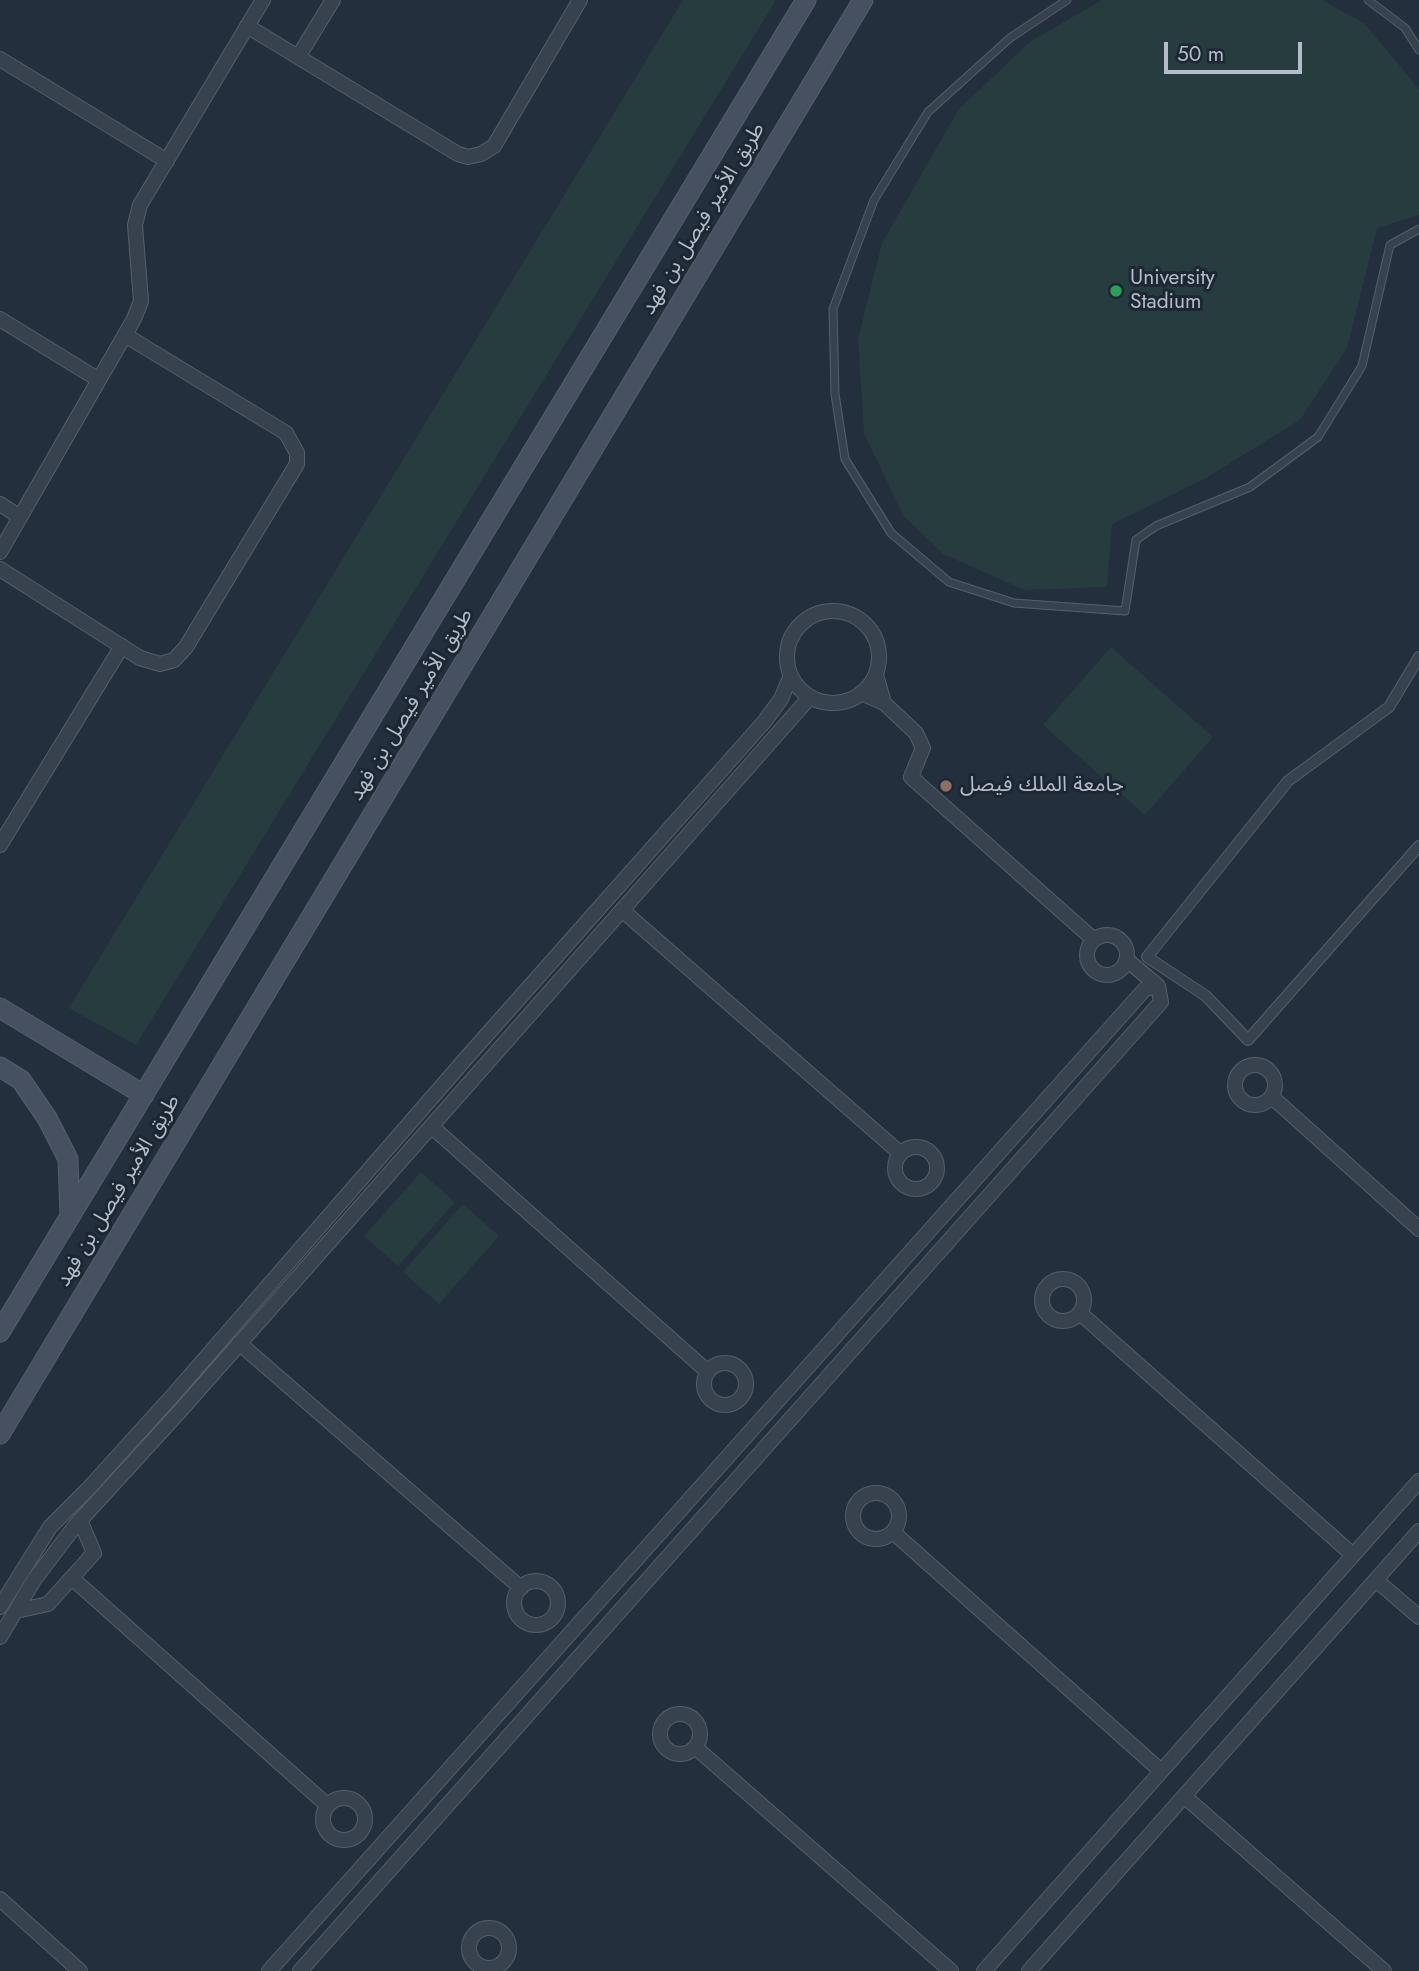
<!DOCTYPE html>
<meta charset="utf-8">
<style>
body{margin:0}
#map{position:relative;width:1419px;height:1971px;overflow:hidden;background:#242f3e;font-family:Jost,sans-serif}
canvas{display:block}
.scale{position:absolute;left:1164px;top:42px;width:138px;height:32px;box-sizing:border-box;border:4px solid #b4bcc9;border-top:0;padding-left:9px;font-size:21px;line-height:24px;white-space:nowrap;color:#b4bcc9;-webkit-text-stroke:5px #1d2633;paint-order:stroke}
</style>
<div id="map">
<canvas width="1419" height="1971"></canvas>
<div class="scale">50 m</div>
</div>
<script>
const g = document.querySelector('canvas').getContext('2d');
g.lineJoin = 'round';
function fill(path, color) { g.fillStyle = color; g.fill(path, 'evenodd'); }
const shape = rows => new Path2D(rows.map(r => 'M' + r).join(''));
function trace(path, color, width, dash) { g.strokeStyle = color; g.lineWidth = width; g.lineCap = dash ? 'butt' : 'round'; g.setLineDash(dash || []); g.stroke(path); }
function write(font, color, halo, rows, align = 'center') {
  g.font = font + ' Jost,"Noto Sans Arabic",sans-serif'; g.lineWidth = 6; g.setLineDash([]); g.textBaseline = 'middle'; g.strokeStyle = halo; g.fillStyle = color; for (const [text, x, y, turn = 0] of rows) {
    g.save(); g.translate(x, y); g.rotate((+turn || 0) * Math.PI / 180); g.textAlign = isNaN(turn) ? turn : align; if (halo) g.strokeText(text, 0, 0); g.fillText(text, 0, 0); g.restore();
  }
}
fill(shape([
 [683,0,776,0,136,1045,69,1008],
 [1102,0,1322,0,1365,24,1419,89,1419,215,1377,228,1347,348,1300,420,1206,478,1112,524,1107,587,1025,590,943,554,903,515,864,433,858,339,882,243,959,109,1031,41],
 [1111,647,1213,737,1145,815,1043,725],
 [421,1172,455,1202,398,1266,364,1236],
 [463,1204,499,1236,439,1304,403,1272]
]), '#263c3f');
const service = shape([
 [1067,0,1010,38,928,112,874,200,833,309,835,394,845,459,891,533,949,582,1014,603,1125,611,1136,540,1156,526,1250,487,1318,437,1362,366,1390,245,1419,229],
 [1368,0,1405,28,1419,50]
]);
const pedestrian = shape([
 [1419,657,1389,707,1288,781,1147,957,1206,996,1248,1040,1419,846]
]);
const minor = shape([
 [247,26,458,154,468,157,481,154,494,146,580,0],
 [298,57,333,0],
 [0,59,167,161],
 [0,319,99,380],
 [0,504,20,517],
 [0,552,134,319,141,301,135,225,140,205,263,0],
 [0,569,140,658,160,664,174,660,186,647,297,464,297,453,286,433,125,335],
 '787 657a46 46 0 1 1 92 0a46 46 0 1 1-92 0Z',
 [861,693,884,703,876,675],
 [884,703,916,733,923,748,911,777,1093,939],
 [0,845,122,646],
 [622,910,900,1153],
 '1087 955a20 20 0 1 1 40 0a20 20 0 1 1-40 0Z',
 [1127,960,1158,986],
 '1235 1085a20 20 0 1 1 40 0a20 20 0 1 1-40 0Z',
 [1272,1097,1419,1229],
 [431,1126,708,1372],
 '895 1168a21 21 0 1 1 42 0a21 21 0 1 1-42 0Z',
 '1042 1300a21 21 0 1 1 42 0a21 21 0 1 1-42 0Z',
 [1080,1313,1353,1555],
 [239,1343,521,1588],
 '704 1384a21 21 0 1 1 42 0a21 21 0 1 1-42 0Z',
 '853 1516a23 23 0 1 1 46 0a23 23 0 1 1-46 0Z',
 [893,1532,1161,1771],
 [73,1579,327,1805],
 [1376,1580,1419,1617],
 '514 1603a22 22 0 1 1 44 0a22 22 0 1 1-44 0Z',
 [0,1607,50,1527,88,1489,175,1393,468,1056,764,722,781,699,791,675],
 [16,1611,48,1604,94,1553,80,1520],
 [0,1637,34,1580,75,1526,180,1411,810,697],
 '660 1734a20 20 0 1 1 40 0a20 20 0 1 1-40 0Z',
 [695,1747,951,1971],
 [1184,1796,1384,1971],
 '323 1819a21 21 0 1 1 42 0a21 21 0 1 1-42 0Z',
 [0,1899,80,1971],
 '469 1948a20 20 0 1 1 40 0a20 20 0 1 1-40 0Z',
 [269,1971,1145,989,1158,986,1161,1002,300,1971],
 [984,1971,1419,1481],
 [1029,1971,1419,1531]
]);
const secondary = shape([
 [0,1008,144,1095],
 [0,1067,21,1080,47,1118,68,1159,70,1216],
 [0,1332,806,0],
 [0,1434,863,0]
]);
trace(service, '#565f6c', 9);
trace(pedestrian, '#565f6c', 12);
trace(minor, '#565f6c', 16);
trace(secondary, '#565f6c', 21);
trace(service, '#38414e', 7);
trace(pedestrian, '#38414e', 10);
trace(minor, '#38414e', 14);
trace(secondary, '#465061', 19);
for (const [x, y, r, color] of [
 [1116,291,7,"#2e9e5b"],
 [946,786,7,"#8d6e63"]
]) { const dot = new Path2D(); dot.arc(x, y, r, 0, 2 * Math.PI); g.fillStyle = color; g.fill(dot); trace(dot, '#1d2633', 2.5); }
write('21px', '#b4bcc9', '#1d2633', [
 ["طريق الأمير فيصل بن فهد",704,219,-59],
 ["طريق الأمير فيصل بن فهد",412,705,-59],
 ["طريق الأمير فيصل بن فهد",119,1191,-59]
]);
write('21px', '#b4bcc9', '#1d2633', [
 ["University",1130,279],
 ["Stadium",1130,303],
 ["جامعة الملك فيصل",960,786]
], 'left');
</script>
